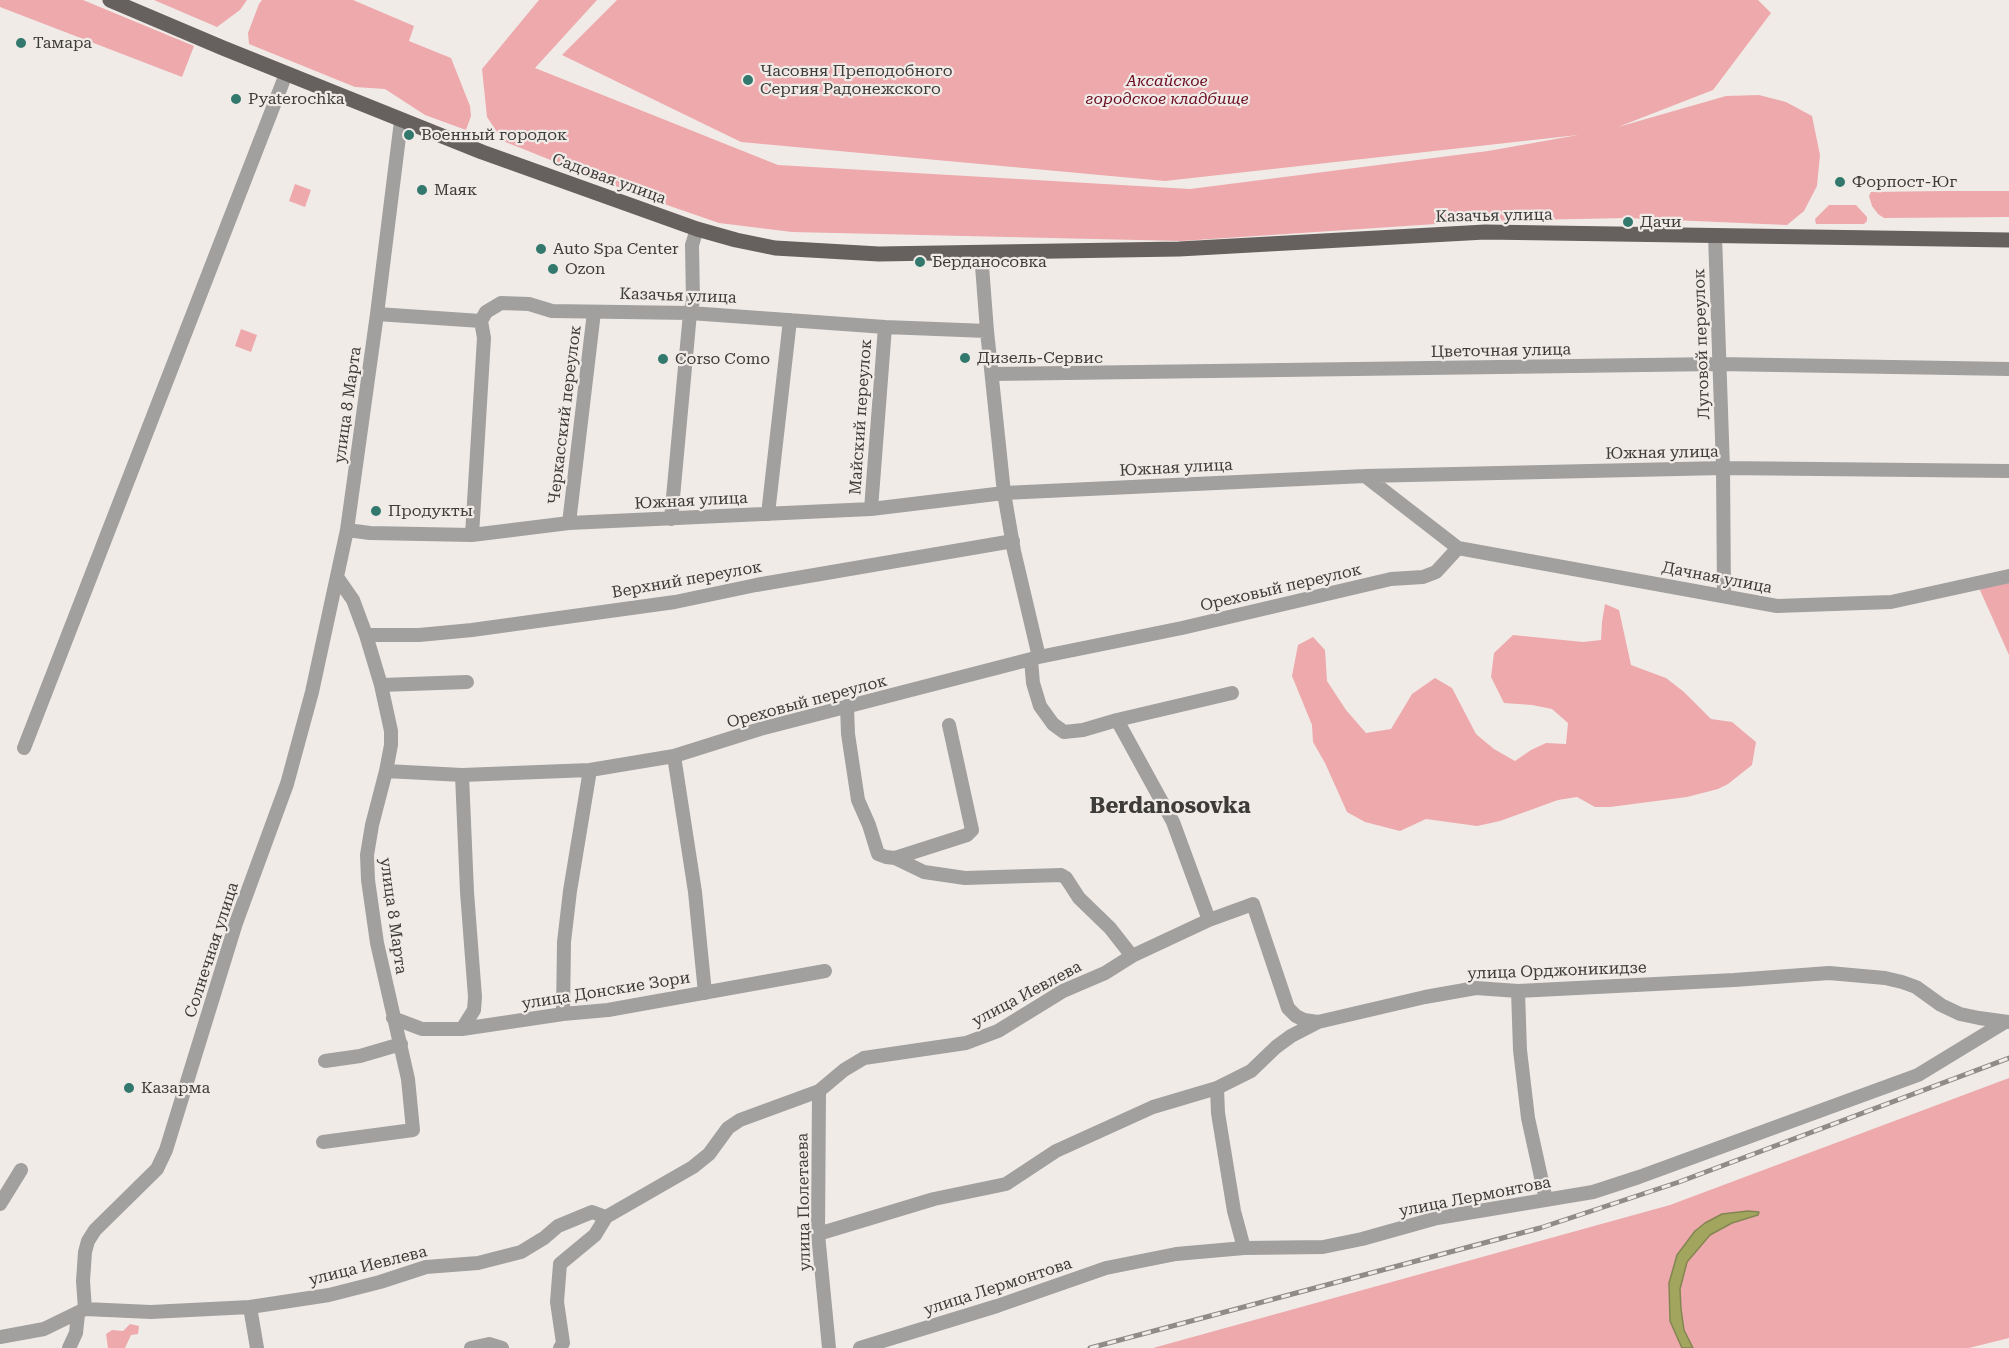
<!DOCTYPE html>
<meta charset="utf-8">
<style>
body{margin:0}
canvas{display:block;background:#f0ebe7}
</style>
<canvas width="2009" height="1348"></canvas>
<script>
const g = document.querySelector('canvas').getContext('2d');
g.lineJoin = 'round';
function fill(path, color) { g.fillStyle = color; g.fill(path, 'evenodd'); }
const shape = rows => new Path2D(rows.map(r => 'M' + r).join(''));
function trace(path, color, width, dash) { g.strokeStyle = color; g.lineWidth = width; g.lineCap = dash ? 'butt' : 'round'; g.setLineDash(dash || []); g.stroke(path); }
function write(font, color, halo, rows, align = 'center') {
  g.font = font + ' "Roboto Serif",serif'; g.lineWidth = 4.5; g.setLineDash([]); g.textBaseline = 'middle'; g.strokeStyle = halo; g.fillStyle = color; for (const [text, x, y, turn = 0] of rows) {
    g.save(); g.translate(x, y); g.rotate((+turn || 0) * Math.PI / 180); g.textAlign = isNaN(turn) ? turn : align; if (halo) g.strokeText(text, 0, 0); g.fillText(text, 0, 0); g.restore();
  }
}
fill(shape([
 [0,0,83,0,194,46,182,77,0,7],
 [154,0,247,0,240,10,217,27],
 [262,0,353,0,414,26,409,41,451,58,470,106,471,116,466,130,425,115,385,89,355,87,249,44,248,33,259,4],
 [539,0,597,0,535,68,778,165,1190,189,1488,151,1578,135,1165,181,741,142,562,55,617,0,1758,0,1771,13,1713,90,1618,127,1726,96,1759,95,1786,102,1812,116,1820,155,1817,186,1804,211,1787,225,1626,218,1481,221,1181,241,792,232,719,223,638,195,503,141,487,117,482,69],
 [295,184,311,190,305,207,289,201],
 [1945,191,2009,191,2009,217,1884,218,1878,214,1872,206,1869,196,1871,192],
 [1829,205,1856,205,1867,217,1867,221,1864,224,1816,224,1815,219],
 [241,329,257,335,251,352,235,346],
 [2009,572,2009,655,1975,579],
 [1605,604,1619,610,1631,665,1666,678,1684,692,1711,719,1732,722,1756,742,1752,765,1728,784,1718,789,1687,797,1610,807,1595,807,1577,797,1558,800,1500,821,1477,826,1426,819,1400,831,1365,822,1347,812,1325,763,1313,742,1312,725,1292,676,1298,645,1313,637,1325,650,1327,681,1346,710,1366,733,1391,729,1412,694,1435,678,1452,688,1476,734,1494,749,1515,761,1531,750,1546,743,1566,744,1568,723,1552,709,1532,705,1504,703,1491,677,1494,653,1513,635,1583,642,1601,640,1602,622],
 [2009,1078,2009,1338,1969,1348,1153,1348,1670,1205],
 [130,1324,139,1326,138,1334,131,1335,125,1348,108,1348,106,1334,112,1330,123,1331]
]), '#eea9ad');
const water = shape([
 [1748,1211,1759,1212,1758,1215,1732,1223,1710,1235,1687,1262,1680,1289,1681,1309,1684,1330,1693,1348,1682,1348,1670,1321,1669,1283,1677,1255,1695,1231,1705,1223,1722,1214,1748,1211]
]);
fill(water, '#a2a55d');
trace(water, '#848652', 1.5);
trace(shape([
 [1715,235,1723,468,1724,596],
 [981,253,987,331,1004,493,1014,551,1039,657],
 [377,314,481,321,486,312,501,303,529,304,552,311,690,313,885,327,987,331],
 [993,374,1718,364,2009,369],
 [1365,476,1458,548,1777,606,1891,602,2009,576],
 [871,509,885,327],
 [768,514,790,320],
 [671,519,690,313,693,301,692,245,697,229],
 [569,523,594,312],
 [347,530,370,533,472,535,569,523,871,509,1004,493,1365,476,1723,468,2009,471],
 [472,535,484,338,481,321],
 [366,635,419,635,472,630,675,602,756,585,1013,541],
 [1031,660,1033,683,1040,706,1053,724,1064,732,1083,730,1117,720,1232,693],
 [381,685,467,682],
 [847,706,848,734,858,800,869,825,878,854,886,857,895,858,967,835,972,830,949,725],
 [1117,720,1173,822,1209,920],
 [24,748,286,74],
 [674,756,695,892,705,993],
 [386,771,462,775,590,770,674,756,760,729,1039,657,1182,628,1391,579,1423,577,1436,572,1458,548],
 [462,775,467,892,475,997,474,1010,462,1029],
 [895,858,924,872,965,878,1061,875,1066,878,1079,898,1110,928,1132,956],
 [1518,991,1520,1050,1528,1118,1546,1200],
 [563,1014,564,942,570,891,590,770],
 [393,1018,422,1029,462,1029,563,1014,608,1010,825,971],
 [325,1061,360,1056,401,1044],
 [1217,1088,1218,1113,1234,1211,1244,1248],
 [819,1091,818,1234,829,1348],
 [323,1142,413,1130,408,1079,377,943,368,880,367,855,372,825,386,771,391,745,391,731,381,685,366,635,353,600,337,577],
 [0,1204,21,1170],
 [818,1234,934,1199,1006,1184,1056,1151,1153,1107,1217,1088,1251,1071,1276,1047,1291,1036,1318,1022,1425,997,1476,988,1518,991,1734,980,1829,973,1885,978,1902,982,1916,987,1941,1005,1960,1014,1979,1018,2009,1022],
 [250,1307,257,1348],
 [85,1309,83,1281,85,1252,88,1241,95,1230,157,1169,166,1150,236,923,287,784,312,692,347,530,377,314,401,121],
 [0,1337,44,1329,85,1309,151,1312,250,1307,329,1295,380,1282,426,1267,478,1263,521,1252,544,1238,558,1226,592,1212,606,1217,693,1167,709,1154,728,1128,740,1120,819,1091,844,1070,864,1058,966,1043,998,1031,1063,991,1105,973,1132,956,1209,920,1253,904,1288,1008,1296,1016,1304,1020,1318,1022],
 [69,1348,76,1333,78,1314],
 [471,1348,489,1344,502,1348],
 [560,1348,563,1343,557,1302,560,1264,595,1235,606,1217],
 [860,1348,997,1306,1106,1268,1176,1254,1244,1248,1323,1247,1362,1239,1437,1218,1593,1192,1639,1177,1918,1075,2005,1022]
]), '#a2a09f', 14);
trace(shape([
 [110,0,223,48,482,152,697,229,736,240,775,248,879,254,1179,249,1485,232,2009,240]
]), '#66615f', 15);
const rail = shape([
 [1090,1348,1540,1228,1679,1182,2009,1058]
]);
trace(rail, '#8e8b88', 5);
trace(rail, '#f0ebe7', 3, [9]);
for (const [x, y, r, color] of [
 [21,43,6,"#33786d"],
 [748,80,6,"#33786d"],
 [236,99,6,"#33786d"],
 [409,135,6,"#33786d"],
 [1840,182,6,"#33786d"],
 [422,190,6,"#33786d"],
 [1628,222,6,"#33786d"],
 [541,249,6,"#33786d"],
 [920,262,6,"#33786d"],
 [553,269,6,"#33786d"],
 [965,358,6,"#33786d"],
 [663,359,6,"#33786d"],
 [376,511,6,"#33786d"],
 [129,1088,6,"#33786d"]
]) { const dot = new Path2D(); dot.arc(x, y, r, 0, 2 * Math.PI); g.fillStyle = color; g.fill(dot); trace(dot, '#f0ebe7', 2); }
write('16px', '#3e3c3a', '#f0ebe7', [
 ["Тамара",33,43],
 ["Часовня Преподобного",760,71],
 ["Сергия Радонежского",760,89],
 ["Pyaterochka",248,99],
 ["Военный городок",421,135],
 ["Форпост-Юг",1852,182],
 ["Маяк",434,190],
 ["Дачи",1640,222],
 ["Auto Spa Center",553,249],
 ["Берданосовка",932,262],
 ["Ozon",565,269],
 ["Дизель-Сервис",977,358],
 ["Corso Como",675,359],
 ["Продукты",388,511],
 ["Казарма",141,1088]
], 'left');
write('italic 16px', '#6b0e22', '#f0ebe7', [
 ["Аксайское",1167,81],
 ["городское кладбище",1167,99]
]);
write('16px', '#3e3c3a', '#f0ebe7', [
 ["Садовая улица",609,179,20],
 ["Казачья улица",1494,216,-1],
 ["Казачья улица",678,296,2],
 ["Луговой переулок",1702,344,-92],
 ["Цветочная улица",1501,351,-1],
 ["улица 8 Марта",348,405,-82],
 ["Черкасский переулок",565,415,-83],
 ["Майский переулок",861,417,-86],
 ["Южная улица",1662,453,-1],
 ["Южная улица",1176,468,-3],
 ["Южная улица",691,501,-3],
 ["Дачная улица",1717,578,11],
 ["Верхний переулок",687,580,-10],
 ["Ореховый переулок",1281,588,-13],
 ["Ореховый переулок",807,702,-15],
 ["улица 8 Марта",393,916,82],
 ["Солнечная улица",212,950,-72],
 ["улица Орджоникидзе",1557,971,-2],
 ["улица Донские Зори",606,991,-9],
 ["улица Иевлева",1027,994,-28],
 ["улица Лермонтова",1475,1197,-11],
 ["улица Полетаева",804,1202,-91],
 ["улица Иевлева",368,1266,-14],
 ["улица Лермонтова",998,1287,-18]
]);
write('bold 22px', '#3e3c3a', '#f0ebe7', [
 ["Berdanosovka",1170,807]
]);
</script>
